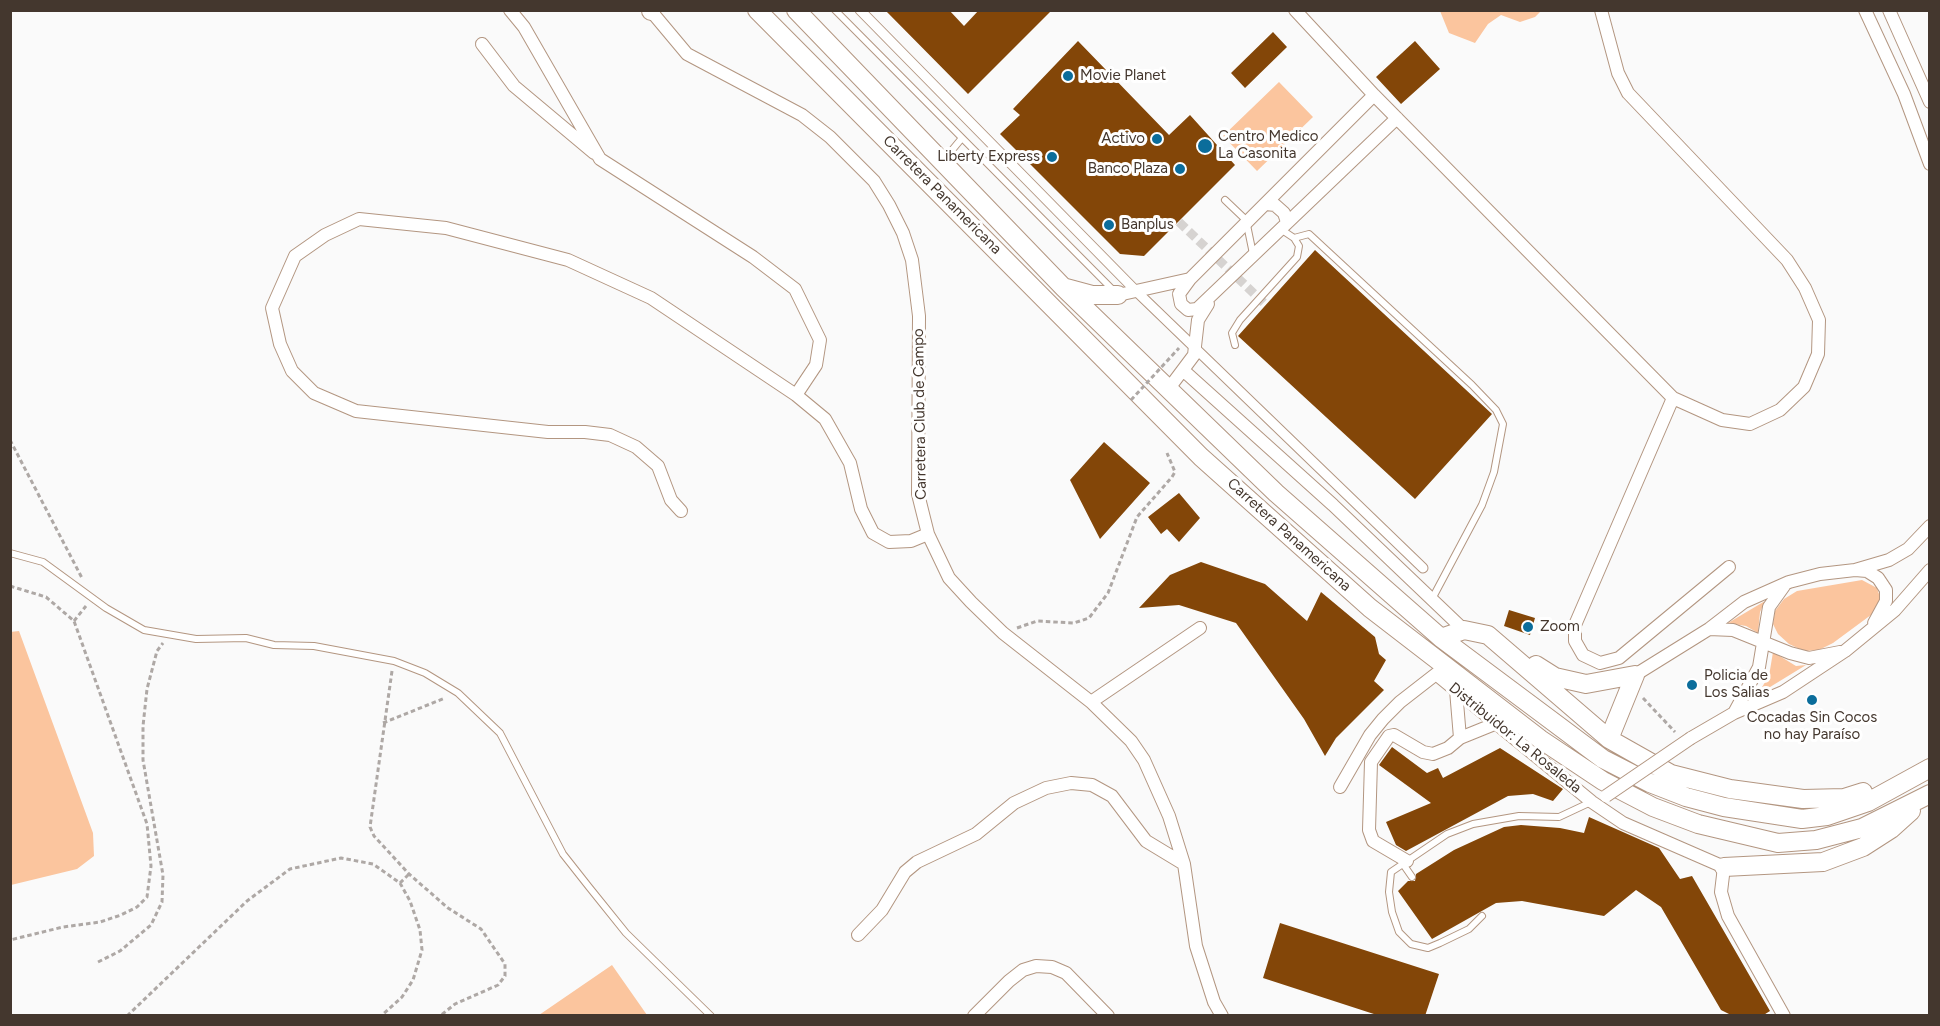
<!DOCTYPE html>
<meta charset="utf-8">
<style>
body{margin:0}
#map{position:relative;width:1940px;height:1026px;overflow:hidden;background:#fafafa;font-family:Figtree,sans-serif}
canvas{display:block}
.frame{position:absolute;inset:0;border:12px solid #44372e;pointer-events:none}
</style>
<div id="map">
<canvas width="1940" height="1026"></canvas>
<div class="frame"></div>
</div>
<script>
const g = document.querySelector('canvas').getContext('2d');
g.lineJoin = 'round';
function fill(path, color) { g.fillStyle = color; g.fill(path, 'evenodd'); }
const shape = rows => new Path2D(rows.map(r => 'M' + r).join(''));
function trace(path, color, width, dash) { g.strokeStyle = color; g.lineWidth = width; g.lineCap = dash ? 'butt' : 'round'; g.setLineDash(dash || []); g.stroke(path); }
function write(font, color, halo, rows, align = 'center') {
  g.font = font + ' Figtree,sans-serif'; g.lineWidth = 6; g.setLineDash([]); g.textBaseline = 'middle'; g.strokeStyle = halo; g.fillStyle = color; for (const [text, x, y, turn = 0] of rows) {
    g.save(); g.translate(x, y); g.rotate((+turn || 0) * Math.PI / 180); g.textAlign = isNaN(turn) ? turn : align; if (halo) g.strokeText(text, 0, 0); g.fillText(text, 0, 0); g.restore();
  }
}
fill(shape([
 [1440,11,1541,11,1535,17,1520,22,1501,15,1488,24,1475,43,1449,33],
 [1279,82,1313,117,1257,171,1223,136],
 [1862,580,1877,588,1880,597,1880,605,1875,612,1833,643,1819,650,1804,651,1789,644,1778,634,1773,624,1775,611,1784,599,1797,591],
 [1765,601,1760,612,1758,633,1746,626,1728,623],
 [19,631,93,833,94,856,77,869,11,885,10,632],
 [1773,652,1796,666,1806,665,1757,695,1769,676],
 [612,965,647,1015,539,1015]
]), '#fbc59e');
fill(shape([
 [885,10,949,10,964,26,979,10,1052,10,968,94],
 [1273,32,1287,47,1245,88,1231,73],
 [1078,41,1169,135,1190,115,1235,165,1144,256,1120,254,1000,134,1020,115,1013,109],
 [1415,41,1440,69,1401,104,1376,77],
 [1315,250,1492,414,1415,499,1238,336],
 [1104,442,1150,483,1100,539,1070,480],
 [1179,493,1200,518,1179,542,1167,529,1161,534,1148,517],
 [1201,562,1265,584,1307,621,1321,592,1375,637,1379,654,1386,660,1374,681,1384,690,1336,738,1325,756,1304,719,1236,623,1179,605,1139,608,1170,575],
 [1509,610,1535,618,1530,635,1504,626],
 [1392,747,1427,773,1438,768,1443,778,1500,748,1563,789,1553,801,1533,794,1508,796,1406,851,1396,845,1386,822,1431,803,1379,765],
 [1589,817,1659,848,1680,879,1692,876,1770,1011,1762,1016,1733,1016,1721,1010,1661,907,1636,890,1604,916,1522,901,1496,903,1432,939,1398,891,1408,881,1415,881,1416,874,1454,850,1504,827,1521,825,1560,828,1584,833],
 [1280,923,1439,974,1425,1016,1380,1016,1263,978]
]), '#834608');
trace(shape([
 [1179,222,1265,304]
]), '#d6d3d1', 9, [9, 4.5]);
const service = shape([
 [835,10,1113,290],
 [943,161,962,138],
 [1225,200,1246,220,1253,254],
 [1294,238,1309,234,1472,385,1496,410,1503,424,1494,472,1482,505,1432,599],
 [1235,345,1232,333,1240,320,1297,257,1299,246,1294,238,1282,230],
 [10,553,43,562,106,608,144,630,196,639,246,638,274,645,314,646,394,661,425,673,458,693,500,733,563,854,589,887,626,933,711,1016],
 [1403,864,1412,877],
 [1482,916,1469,929,1440,943,1428,948,1411,944,1399,932,1392,912,1389,892,1391,872,1447,834,1473,824,1519,816,1559,817,1591,802]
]);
const pedestrian = shape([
 [860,10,1137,292,1423,568]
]);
const minor = shape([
 [510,10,524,27,600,159,753,257,795,289,820,340,816,365,796,395],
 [1295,10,1374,95,1673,398,1722,420,1750,424,1780,410,1804,387,1818,354,1819,320,1805,288,1787,260,1628,93,1618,73,1601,10],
 [1865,10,1904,94,1930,164],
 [1889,10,1930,102],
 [651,11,687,54,802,115,830,137,874,181,889,205,903,233,912,260,919,316,918,494,928,534,949,578,971,602,1003,633,1091,702,1131,741,1144,760,1169,816,1184,864,1196,946,1214,1002,1222,1016],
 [482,44,514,86,594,153],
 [1374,95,1190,279,1179,294,1181,304,1188,310,1197,309,1397,118],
 [1266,204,1275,205,1284,213,1287,222],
 [1118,295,1190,279],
 [1184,371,1333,505,1464,630],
 [1170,387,1194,355,1198,320,1208,304],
 [1673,398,1575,625,1575,641,1583,655,1600,663,1619,658,1729,567],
 [681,511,671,500,658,466,636,447,610,435,585,432,548,432,356,411,314,393,292,371,280,344,272,308,295,256,325,235,359,219,446,228,568,260,651,298,796,395,825,419,850,463,861,509,873,533,889,542,911,541,928,534],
 [1855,570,1867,571,1878,578,1886,590,1886,601,1874,623],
 [1709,629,1733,630,1790,653,1809,658,1840,652],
 [1635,675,1709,629,1744,602,1789,582,1820,574,1855,570,1889,560,1908,549,1930,526],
 [1091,702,1200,628],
 [1734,713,1759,667,1769,607,1784,586],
 [1460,738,1497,723],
 [1691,738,1734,713,1783,692,1845,651,1895,610,1930,570],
 [1340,787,1370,735,1383,719,1400,702,1436,674,1592,802,1623,823,1724,867,1721,892,1728,916,1784,1016],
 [1407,861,1373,841,1369,830,1371,762,1389,736,1394,735,1423,752,1433,754,1448,748,1460,738,1456,690],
 [858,935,882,910,905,872,917,862,976,834,1014,803,1046,788,1071,783,1092,785,1112,796,1146,841,1184,864],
 [974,1016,1009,981,1023,970,1036,966,1052,967,1066,973,1108,1016]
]);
const primary = shape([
 [651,10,651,11],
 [757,10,1201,457,1370,608,1540,739,1603,781,1653,807,1698,824,1778,843,1816,840,1862,828,1930,794],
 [796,10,1064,288,1276,493,1441,638,1603,759,1650,783,1686,797,1724,807,1802,819,1827,816,1868,802,1930,768],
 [1066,288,1092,295,1118,295],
 [1441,638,1464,630,1488,635,1609,739,1671,774,1730,789,1803,799,1844,798,1863,792],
 [1536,665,1555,677,1586,684,1635,675,1609,739],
 [1724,867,1823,862,1863,847,1891,829,1911,811]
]);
trace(service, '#b39681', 8);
trace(pedestrian, '#b39681', 11);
trace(minor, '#b39681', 14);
trace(primary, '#b39681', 20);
trace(shape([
 [10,440,82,578],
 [10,586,46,597,74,621,147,824,151,866,147,897,137,907,121,915,100,922,63,927,10,940],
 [74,621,86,606],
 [1017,628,1037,621,1074,623,1089,618,1108,593,1137,517,1172,477,1175,472,1167,453],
 [392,671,370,827,374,836,409,874,448,908,481,929,505,964,505,976,498,985,455,1004,440,1016],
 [1643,698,1675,732],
 [383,723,445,698],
 [400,883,409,874],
 [98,962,120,951,151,925,162,902,163,875,143,760,143,726,147,689,157,651,163,643],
 [127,1016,247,901,290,869,341,858,373,864,400,883,410,901,420,930,422,950,413,980,402,997,381,1016]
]), '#aea8a5', 3, [4.5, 3]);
trace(service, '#fff', 6);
trace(pedestrian, '#fff', 9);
trace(minor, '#fff', 12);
trace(primary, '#fff', 18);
const minorBridge = shape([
 [1606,796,1691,738]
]);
trace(minorBridge, '#b39681', 14, []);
trace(shape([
 [1131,400,1179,348]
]), '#aea8a5', 3, [4.5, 3]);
trace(minorBridge, '#fff', 12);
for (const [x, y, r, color] of [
 [1068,76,6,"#0b6d9b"],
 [1157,139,6,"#0b6d9b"],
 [1205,146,8,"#0b6d9b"],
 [1052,157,6,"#0b6d9b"],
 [1180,169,6,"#0b6d9b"],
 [1109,225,6,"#0b6d9b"],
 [1528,627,6,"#0b6d9b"],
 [1692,685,6,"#0b6d9b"],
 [1812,700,6,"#0b6d9b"]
]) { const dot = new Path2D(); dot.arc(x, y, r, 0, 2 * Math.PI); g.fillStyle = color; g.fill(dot); trace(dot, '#fff', 2); }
write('15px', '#44372e', '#fff', [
 ["Movie Planet",1080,76],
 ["Centro Medico",1218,137],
 ["La Casonita",1218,154],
 ["Activo",1145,139,"right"],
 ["Liberty Express",1040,157,"right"],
 ["Banco Plaza",1168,169,"right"],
 ["Banplus",1121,225],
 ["Zoom",1540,627],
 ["Policia de",1704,676],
 ["Los Salias",1704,693],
 ["Cocadas Sin Cocos",1812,718,"center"],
 ["no hay Paraíso",1812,735,"center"]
], 'left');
write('15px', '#44372e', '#fff', [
 ["Carretera Panamericana",942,195,45],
 ["Carretera Club de Campo",920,414,-91],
 ["Carretera Panamericana",1289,535,42],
 ["Distribuidor: La Rosaleda",1515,738,39]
]);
</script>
